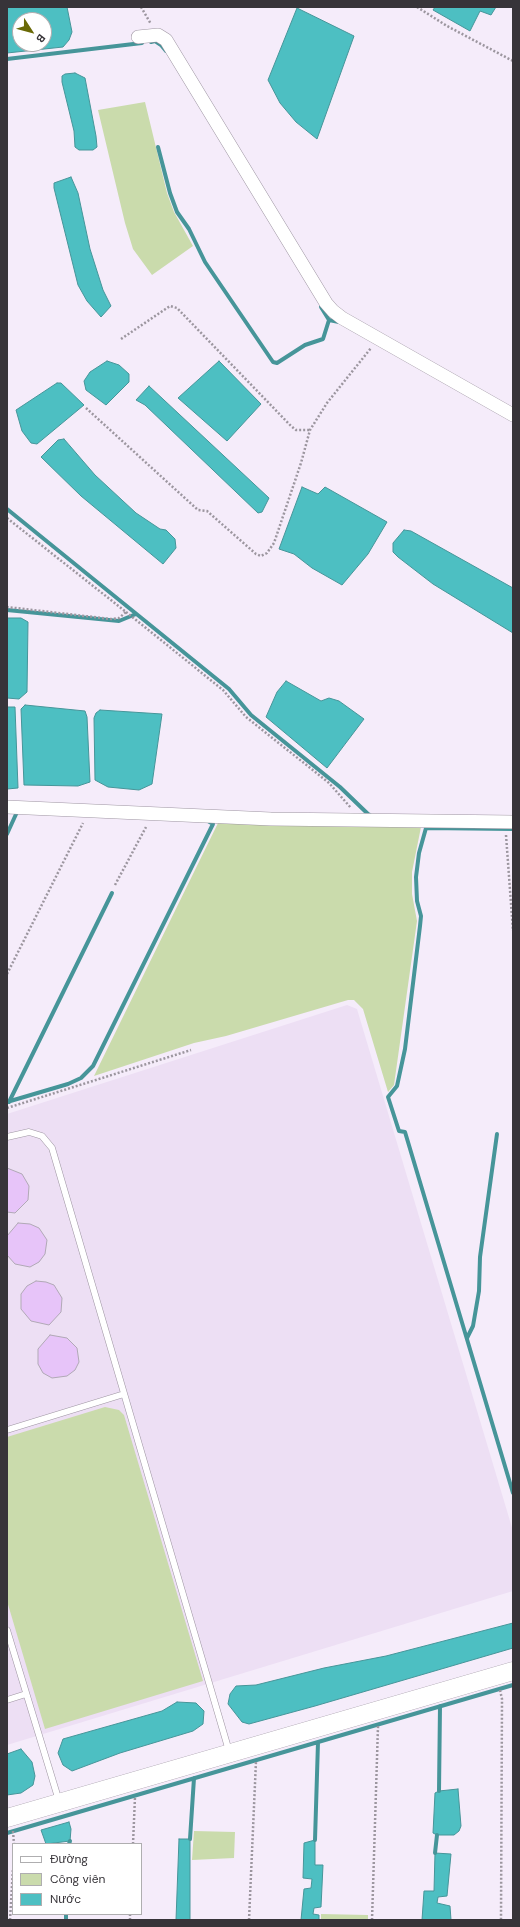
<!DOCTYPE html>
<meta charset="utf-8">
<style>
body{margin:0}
#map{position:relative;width:520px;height:1927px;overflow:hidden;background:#f5ecfa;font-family:"DM Sans",sans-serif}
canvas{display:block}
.frame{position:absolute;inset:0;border:8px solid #373439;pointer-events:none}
.legend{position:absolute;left:12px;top:1843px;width:130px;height:72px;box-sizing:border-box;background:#fff;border:1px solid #afaeb0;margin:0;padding:5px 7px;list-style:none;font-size:12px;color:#373439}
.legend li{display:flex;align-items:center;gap:8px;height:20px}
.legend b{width:20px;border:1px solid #afaeb0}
.north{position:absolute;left:12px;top:12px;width:40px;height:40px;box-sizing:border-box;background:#fff;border:1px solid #afaeb0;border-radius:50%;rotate:126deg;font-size:11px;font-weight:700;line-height:16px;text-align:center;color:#373439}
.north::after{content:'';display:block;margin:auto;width:14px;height:18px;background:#696906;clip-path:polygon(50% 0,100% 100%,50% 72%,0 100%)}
</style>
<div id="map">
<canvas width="520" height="1927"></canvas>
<div class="frame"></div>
<ul class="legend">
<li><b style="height:5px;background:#fff"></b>Đường</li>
<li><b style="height:11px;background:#cadbac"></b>Công viên</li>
<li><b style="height:11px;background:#4dbfc2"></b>Nước</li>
</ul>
<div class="north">B</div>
</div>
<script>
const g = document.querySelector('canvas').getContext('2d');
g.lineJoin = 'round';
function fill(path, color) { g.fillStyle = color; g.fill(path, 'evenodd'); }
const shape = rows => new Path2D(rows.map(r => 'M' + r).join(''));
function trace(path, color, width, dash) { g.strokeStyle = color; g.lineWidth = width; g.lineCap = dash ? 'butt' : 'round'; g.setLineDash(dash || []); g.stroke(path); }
fill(shape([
 [347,1005,357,1009,513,1531,513,1591,7,1745,7,1114]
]), '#eddff4');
fill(shape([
 [145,102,167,193,174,212,193,246,152,275,133,249,125,223,98,110],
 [219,821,421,827,412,872,412,894,417,921,394,1085,388,1092,363,1009,354,1000,348,1000,226,1036,194,1043,94,1076],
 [105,1407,119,1410,124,1415,203,1681,45,1729,7,1601,7,1437],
 [194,1831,235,1832,234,1858,192,1860],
 [321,1914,368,1915,368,1920,321,1920]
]), '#cadbac');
const water = shape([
 [7,7,67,7,72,32,69,40,63,47,7,53,7,7],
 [20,20,44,20,44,44,20,44,20,20],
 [435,7,496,7,491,15,480,11,470,31,433,10,435,7],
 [297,8,354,36,317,139,296,122,280,103,268,80,297,8],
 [75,73,85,78,96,136,97,147,93,150,79,150,75,147,74,131,62,82,62,76,65,74,75,73],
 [71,177,78,193,90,249,103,290,111,306,101,317,87,301,78,285,54,188,54,183,71,177],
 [107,361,119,365,129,374,129,382,106,405,86,390,84,381,90,372,107,361],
 [219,361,261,404,227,441,178,398,219,361],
 [57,383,61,383,84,405,37,444,31,443,22,431,16,410,57,383],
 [149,386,269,498,262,512,258,513,145,405,136,400,149,386],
 [64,439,95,475,136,513,160,529,166,530,175,539,176,548,163,564,81,496,41,457,58,440,64,439],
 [302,487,318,494,325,487,387,522,368,554,342,585,312,568,294,554,279,549,302,487],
 [404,530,411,531,513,588,513,633,433,584,398,557,393,552,393,543,404,530],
 [7,618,21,618,28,622,27,692,19,699,7,698,7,618],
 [286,681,321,701,329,698,339,701,364,719,327,768,266,717,277,692,286,681],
 [25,705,85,711,87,717,90,782,78,786,24,785,21,709,25,705],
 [7,707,15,707,18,788,7,789,7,707],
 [100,710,162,714,152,784,139,790,108,787,95,780,94,718,96,713,100,710],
 [513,1623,513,1648,315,1706,249,1724,242,1722,228,1704,230,1694,236,1686,256,1685,324,1668,386,1656,513,1623],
 [177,1702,196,1703,204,1711,203,1724,193,1731,120,1753,72,1771,63,1765,58,1753,63,1739,162,1711,177,1702],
 [21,1749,32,1762,35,1776,33,1785,21,1793,7,1795,7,1754,21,1749],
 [458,1789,461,1826,459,1831,454,1835,437,1835,433,1833,435,1793,439,1791,458,1789],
 [69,1822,71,1829,70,1841,46,1844,41,1830,69,1822],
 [179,1839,190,1839,190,1920,176,1920,179,1839],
 [315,1840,315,1865,323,1865,321,1907,314,1908,313,1914,319,1915,319,1920,301,1920,304,1889,311,1888,312,1879,303,1878,304,1843,315,1840],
 [435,1853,451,1854,447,1896,438,1897,437,1903,450,1906,451,1920,422,1920,424,1891,434,1891,435,1853]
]);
fill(water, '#4dbfc2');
trace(water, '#469599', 1);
trace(shape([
 [151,42,155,41,161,45,166,51],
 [7,59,142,43],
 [158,147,170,193,177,212,189,229,205,262,273,362,277,363,305,345,323,339,329,320],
 [321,307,329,320,339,322],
 [7,509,229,689,251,715,340,787,368,814,370,815],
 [7,610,119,621,136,614],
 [513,829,426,828,419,853,416,877,417,901,421,916,420,926,405,1049,397,1086,388,1097,399,1131,405,1132,513,1493],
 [7,834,17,812],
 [7,1102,68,1084,81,1078,93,1066,213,824,208,821],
 [9,1102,112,893],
 [467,1338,473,1326,479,1291,480,1257,497,1134],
 [439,1791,440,1706],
 [7,1833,513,1685],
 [190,1839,194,1778],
 [315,1840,318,1742],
 [69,1844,70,1841],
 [435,1853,437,1835],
 [66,1920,66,1914]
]), '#469599', 4);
const building = shape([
 [7,1168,22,1174,29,1186,28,1200,15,1213,7,1212,7,1168],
 [18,1223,30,1224,39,1228,47,1240,45,1254,39,1262,30,1267,15,1264,7,1255,7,1236,18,1223],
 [36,1281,46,1282,54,1285,62,1298,61,1312,49,1325,31,1321,21,1309,21,1294,27,1286,36,1281],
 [50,1335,67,1338,77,1348,79,1362,75,1370,67,1376,52,1378,43,1373,38,1364,38,1349,50,1335]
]);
fill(building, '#e7c4f9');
trace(building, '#b1a9b6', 1);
const lane = shape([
 [7,1137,29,1132,42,1136,52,1148,229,1751],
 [7,1430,124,1394],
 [7,1630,59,1801],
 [7,1700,26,1694]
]);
const street = shape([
 [138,37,158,35,166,40,326,303,333,311,342,318,513,415],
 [7,807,271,819,513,822]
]);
const secondary = shape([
 [7,1818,513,1671]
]);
trace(lane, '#9f96a3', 7);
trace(street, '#9f96a3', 14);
trace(secondary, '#9f96a3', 19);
trace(shape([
 [141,7,151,24],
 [417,7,447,26,513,61],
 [121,339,170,306,177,308,291,426,296,430,310,430],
 [86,408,198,510,207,511,256,554,261,556,267,553,274,543,301,463,310,430,327,403,371,348],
 [7,518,126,612,119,618,111,619,7,607],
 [126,612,223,690,246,717,329,783,351,808],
 [506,835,513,931],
 [115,885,146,827],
 [7,974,83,823],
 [7,1108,191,1050],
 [500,1690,502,1699,501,1920],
 [13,1831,14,1844],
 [133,1844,135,1797],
 [10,1920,13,1868],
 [130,1920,130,1914],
 [249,1920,256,1761],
 [372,1920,378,1726]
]), '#9c969f', 2.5, [2, 2]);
trace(lane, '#fff', 6);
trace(street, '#fff', 13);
trace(secondary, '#fff', 18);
</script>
